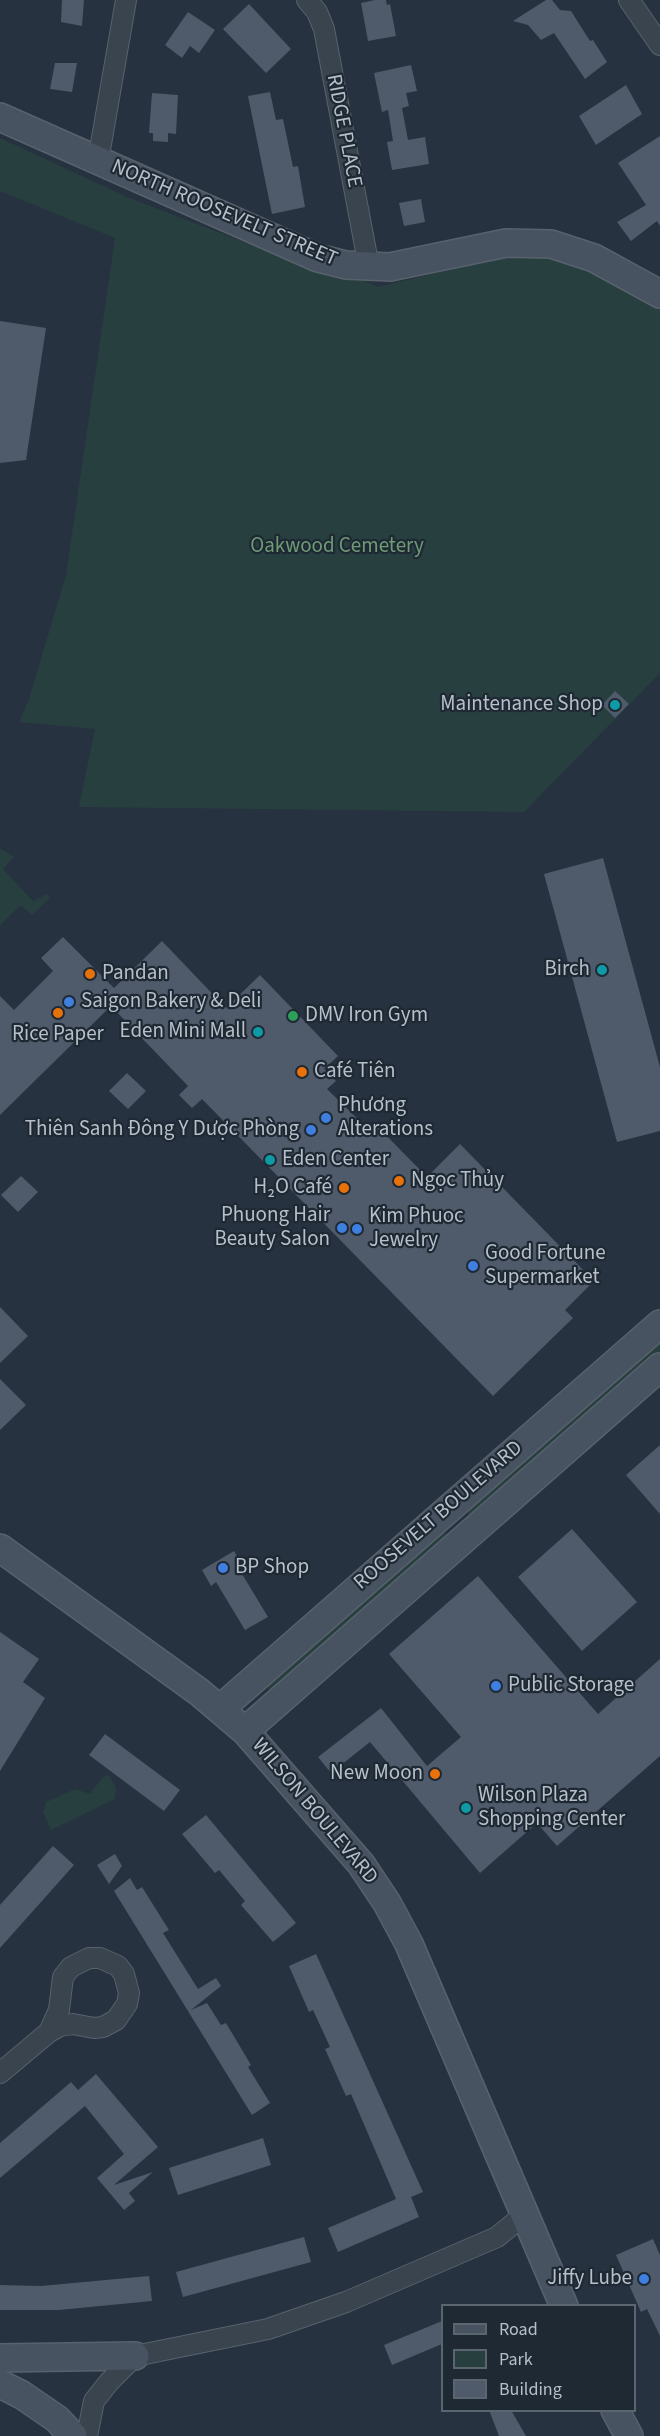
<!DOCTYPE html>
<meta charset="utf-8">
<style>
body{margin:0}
#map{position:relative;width:660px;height:2436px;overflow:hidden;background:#26323f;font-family:"Source Sans 3",sans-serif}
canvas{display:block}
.legend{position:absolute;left:441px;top:2304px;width:195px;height:108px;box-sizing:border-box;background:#1e2934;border:2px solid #5b6570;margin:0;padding:8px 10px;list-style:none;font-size:18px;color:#b6bfca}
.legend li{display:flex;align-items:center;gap:12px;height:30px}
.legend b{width:30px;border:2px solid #5b6570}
</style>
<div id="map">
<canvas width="660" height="2436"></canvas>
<ul class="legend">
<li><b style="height:8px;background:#485362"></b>Road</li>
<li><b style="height:16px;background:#283f40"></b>Park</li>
<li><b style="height:16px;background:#4f5b6a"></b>Building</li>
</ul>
</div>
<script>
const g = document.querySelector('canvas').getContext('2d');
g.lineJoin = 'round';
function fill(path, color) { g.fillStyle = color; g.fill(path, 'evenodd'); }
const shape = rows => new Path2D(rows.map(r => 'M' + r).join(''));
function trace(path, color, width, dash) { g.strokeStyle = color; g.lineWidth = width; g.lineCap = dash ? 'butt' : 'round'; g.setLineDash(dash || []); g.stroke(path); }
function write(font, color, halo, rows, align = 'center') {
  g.font = font + ' "Source Sans 3",sans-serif'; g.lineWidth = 4.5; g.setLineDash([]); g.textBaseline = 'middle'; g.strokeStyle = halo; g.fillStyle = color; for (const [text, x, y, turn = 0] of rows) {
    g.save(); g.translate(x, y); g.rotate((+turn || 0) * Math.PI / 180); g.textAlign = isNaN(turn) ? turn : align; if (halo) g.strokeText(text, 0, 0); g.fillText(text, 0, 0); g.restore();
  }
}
fill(shape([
 [0,138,127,197,301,264,340,277,363,280,378,287,495,259,543,256,565,259,585,267,660,308,660,673,524,812,79,807,95,729,19,722,29,699,66,575,115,238,0,191],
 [0,848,14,857,3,869,33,901,47,894,50,898,32,915,21,905,0,925],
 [660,1340,660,1352,475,1514,468,1514,468,1508],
 [441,1528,450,1538,274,1690,268,1689,266,1681],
 [109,1775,116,1788,115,1799,51,1830,43,1812,46,1802,75,1789,90,1794,103,1777]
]), '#283f40');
fill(shape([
 [62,0,84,0,82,26,61,22],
 [375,0,386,0,387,5,390,4,396,36,368,41,361,3],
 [546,0,552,0,560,10,571,11,590,41,593,40,607,62,585,79,554,33,541,40,528,25,513,21],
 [249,4,291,49,266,73,223,29],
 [188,12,215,30,199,53,190,46,182,58,165,45],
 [55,63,77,63,72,92,50,89],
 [411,65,417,91,406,93,409,106,402,108,408,140,425,137,429,164,392,170,387,142,393,141,388,110,382,112,374,73],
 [626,85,642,114,596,145,579,116],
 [270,92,276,120,283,119,293,167,298,166,305,207,272,214,248,96],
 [152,93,178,95,176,134,168,133,168,142,153,141,153,133,149,133],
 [660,136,660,226,657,221,631,241,617,222,646,205,618,163],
 [421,199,425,222,404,226,399,203],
 [0,321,46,328,26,460,0,463],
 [615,691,629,704,615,718,602,705],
 [603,858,660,1067,660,1131,617,1142,544,874],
 [63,937,114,988,162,941,226,1008,260,975,338,1056,324,1069,336,1081,327,1089,372,1133,378,1127,427,1177,460,1144,594,1281,565,1310,573,1318,493,1396,202,1099,192,1108,179,1095,188,1086,111,1006,0,1115,0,996,14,1010,53,971,41,958],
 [127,1073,146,1091,128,1109,109,1091],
 [21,1176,38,1192,18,1212,1,1195],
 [0,1307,28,1336,0,1363],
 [0,1379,26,1405,0,1430],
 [660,1445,660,1514,626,1475],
 [572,1529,637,1602,582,1651,518,1577],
 [234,1551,243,1566,239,1569,268,1617,245,1630,216,1582,211,1586,202,1570],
 [478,1576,598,1714,660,1659,660,1756,557,1846,537,1823,480,1873,370,1742,331,1773,318,1757,381,1708,427,1766,461,1737,389,1654],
 [0,1632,39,1659,23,1682,45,1698,0,1771],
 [105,1734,180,1790,164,1811,89,1755],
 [206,1815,296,1923,273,1942,241,1905,245,1901,219,1870,215,1873,182,1834],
 [53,1846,74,1865,0,1948,0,1905],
 [115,1854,122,1866,109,1884,97,1865],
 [130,1878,137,1890,142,1887,169,1930,163,1933,198,1989,216,1978,221,1986,191,2010,207,2003,221,2025,226,2023,251,2065,248,2067,270,2103,252,2115,114,1891],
 [316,1954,423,2192,411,2197,419,2217,338,2252,328,2228,396,2199,351,2094,346,2096,325,2049,330,2047,313,2010,309,2012,289,1966],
 [96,2074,158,2147,114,2185,153,2172,129,2193,135,2201,124,2210,97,2178,124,2154,85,2106,0,2178,0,2143,71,2082,78,2090],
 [263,2138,271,2165,178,2195,169,2168],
 [304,2237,311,2262,183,2297,176,2272],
 [653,2239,660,2255,660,2336,647,2309,641,2312,616,2255],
 [149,2276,152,2301,59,2310,0,2310,0,2285,41,2286],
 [442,2321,442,2344,392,2365,384,2345],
 [489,2410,511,2410,526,2436,499,2436]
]), '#4f5b6a');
const street = shape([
 [307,0,317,12,324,29,369,267],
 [629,0,660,45],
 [98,161,126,0],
 [0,2073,49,2032,60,2026,73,2024,94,2028,103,2027,116,2020,127,2004,129,1993,124,1974,118,1966,100,1958,89,1958,71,1967,63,1977,59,2010,49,2032],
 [87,2436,94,2401,109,2382,135,2356,268,2329,346,2302,497,2237,524,2215]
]);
const secondary = shape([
 [0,117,318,258,346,265,390,267,506,243,551,244,594,258,660,294],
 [0,1548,199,1692,245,1731,361,1864,387,1903,409,1944,564,2306],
 [220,1709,660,1324],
 [245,1731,660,1367],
 [0,2358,135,2356],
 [0,2384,22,2395,57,2419,73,2436],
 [615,2410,629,2436]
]);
trace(street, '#58626d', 22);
trace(secondary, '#58626d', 30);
trace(street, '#3a444f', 20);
trace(secondary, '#485362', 27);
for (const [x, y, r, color] of [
 [615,705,6,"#0f9aa8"],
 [602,970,6,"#0f9aa8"],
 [90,974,6,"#e8710a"],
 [69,1002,6,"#3f7fe0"],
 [58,1013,6,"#e8710a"],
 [293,1016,6,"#2e9e5b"],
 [258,1032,6,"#0f9aa8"],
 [302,1072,6,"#e8710a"],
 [326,1118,6,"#3f7fe0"],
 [311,1130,6,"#3f7fe0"],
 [270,1160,6,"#0f9aa8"],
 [399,1181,6,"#e8710a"],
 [344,1188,6,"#e8710a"],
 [342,1228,6,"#3f7fe0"],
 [357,1229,6,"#3f7fe0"],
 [473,1266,6,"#3f7fe0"],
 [223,1568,6,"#3f7fe0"],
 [496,1686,6,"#3f7fe0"],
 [435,1774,6,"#e8710a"],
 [466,1808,6,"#0f9aa8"],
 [644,2279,6,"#3f7fe0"]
]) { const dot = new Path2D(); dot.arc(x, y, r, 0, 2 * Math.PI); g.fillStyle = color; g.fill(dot); trace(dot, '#1e2934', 2); }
write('21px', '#b6bfca', '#1e2934', [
 ["RIDGE PLACE",343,131,79],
 ["NORTH ROOSEVELT STREET",224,214,23],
 ["ROOSEVELT BOULEVARD",439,1516,-41],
 ["WILSON BOULEVARD",314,1812,50]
]);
write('21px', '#6e9a75', '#1e2934', [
 ["Oakwood Cemetery",337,547]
]);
write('21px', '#b6bfca', '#1e2934', [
 ["Maintenance Shop",603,705,"right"],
 ["Birch",590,970,"right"],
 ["Pandan",102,974],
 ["Saigon Bakery & Deli",81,1002],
 ["DMV Iron Gym",305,1016],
 ["Eden Mini Mall",246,1032,"right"],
 ["Rice Paper",58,1035,"center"],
 ["Café Tiên",314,1072],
 ["Phương",338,1106],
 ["Alterations",338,1130],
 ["Thiên Sanh Đông Y Dược Phòng",299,1130,"right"],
 ["Eden Center",282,1160],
 ["Ngọc Thủy",411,1181],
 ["H₂O Café",332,1188,"right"],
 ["Phuong Hair",330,1216,"right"],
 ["Beauty Salon",330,1240,"right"],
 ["Kim Phuoc",369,1217],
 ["Jewelry",369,1241],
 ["Good Fortune",485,1254],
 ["Supermarket",485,1278],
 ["BP Shop",235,1568],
 ["Public Storage",508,1686],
 ["New Moon",423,1774,"right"],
 ["Wilson Plaza",478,1796],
 ["Shopping Center",478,1820],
 ["Jiffy Lube",632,2279,"right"]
], 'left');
</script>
